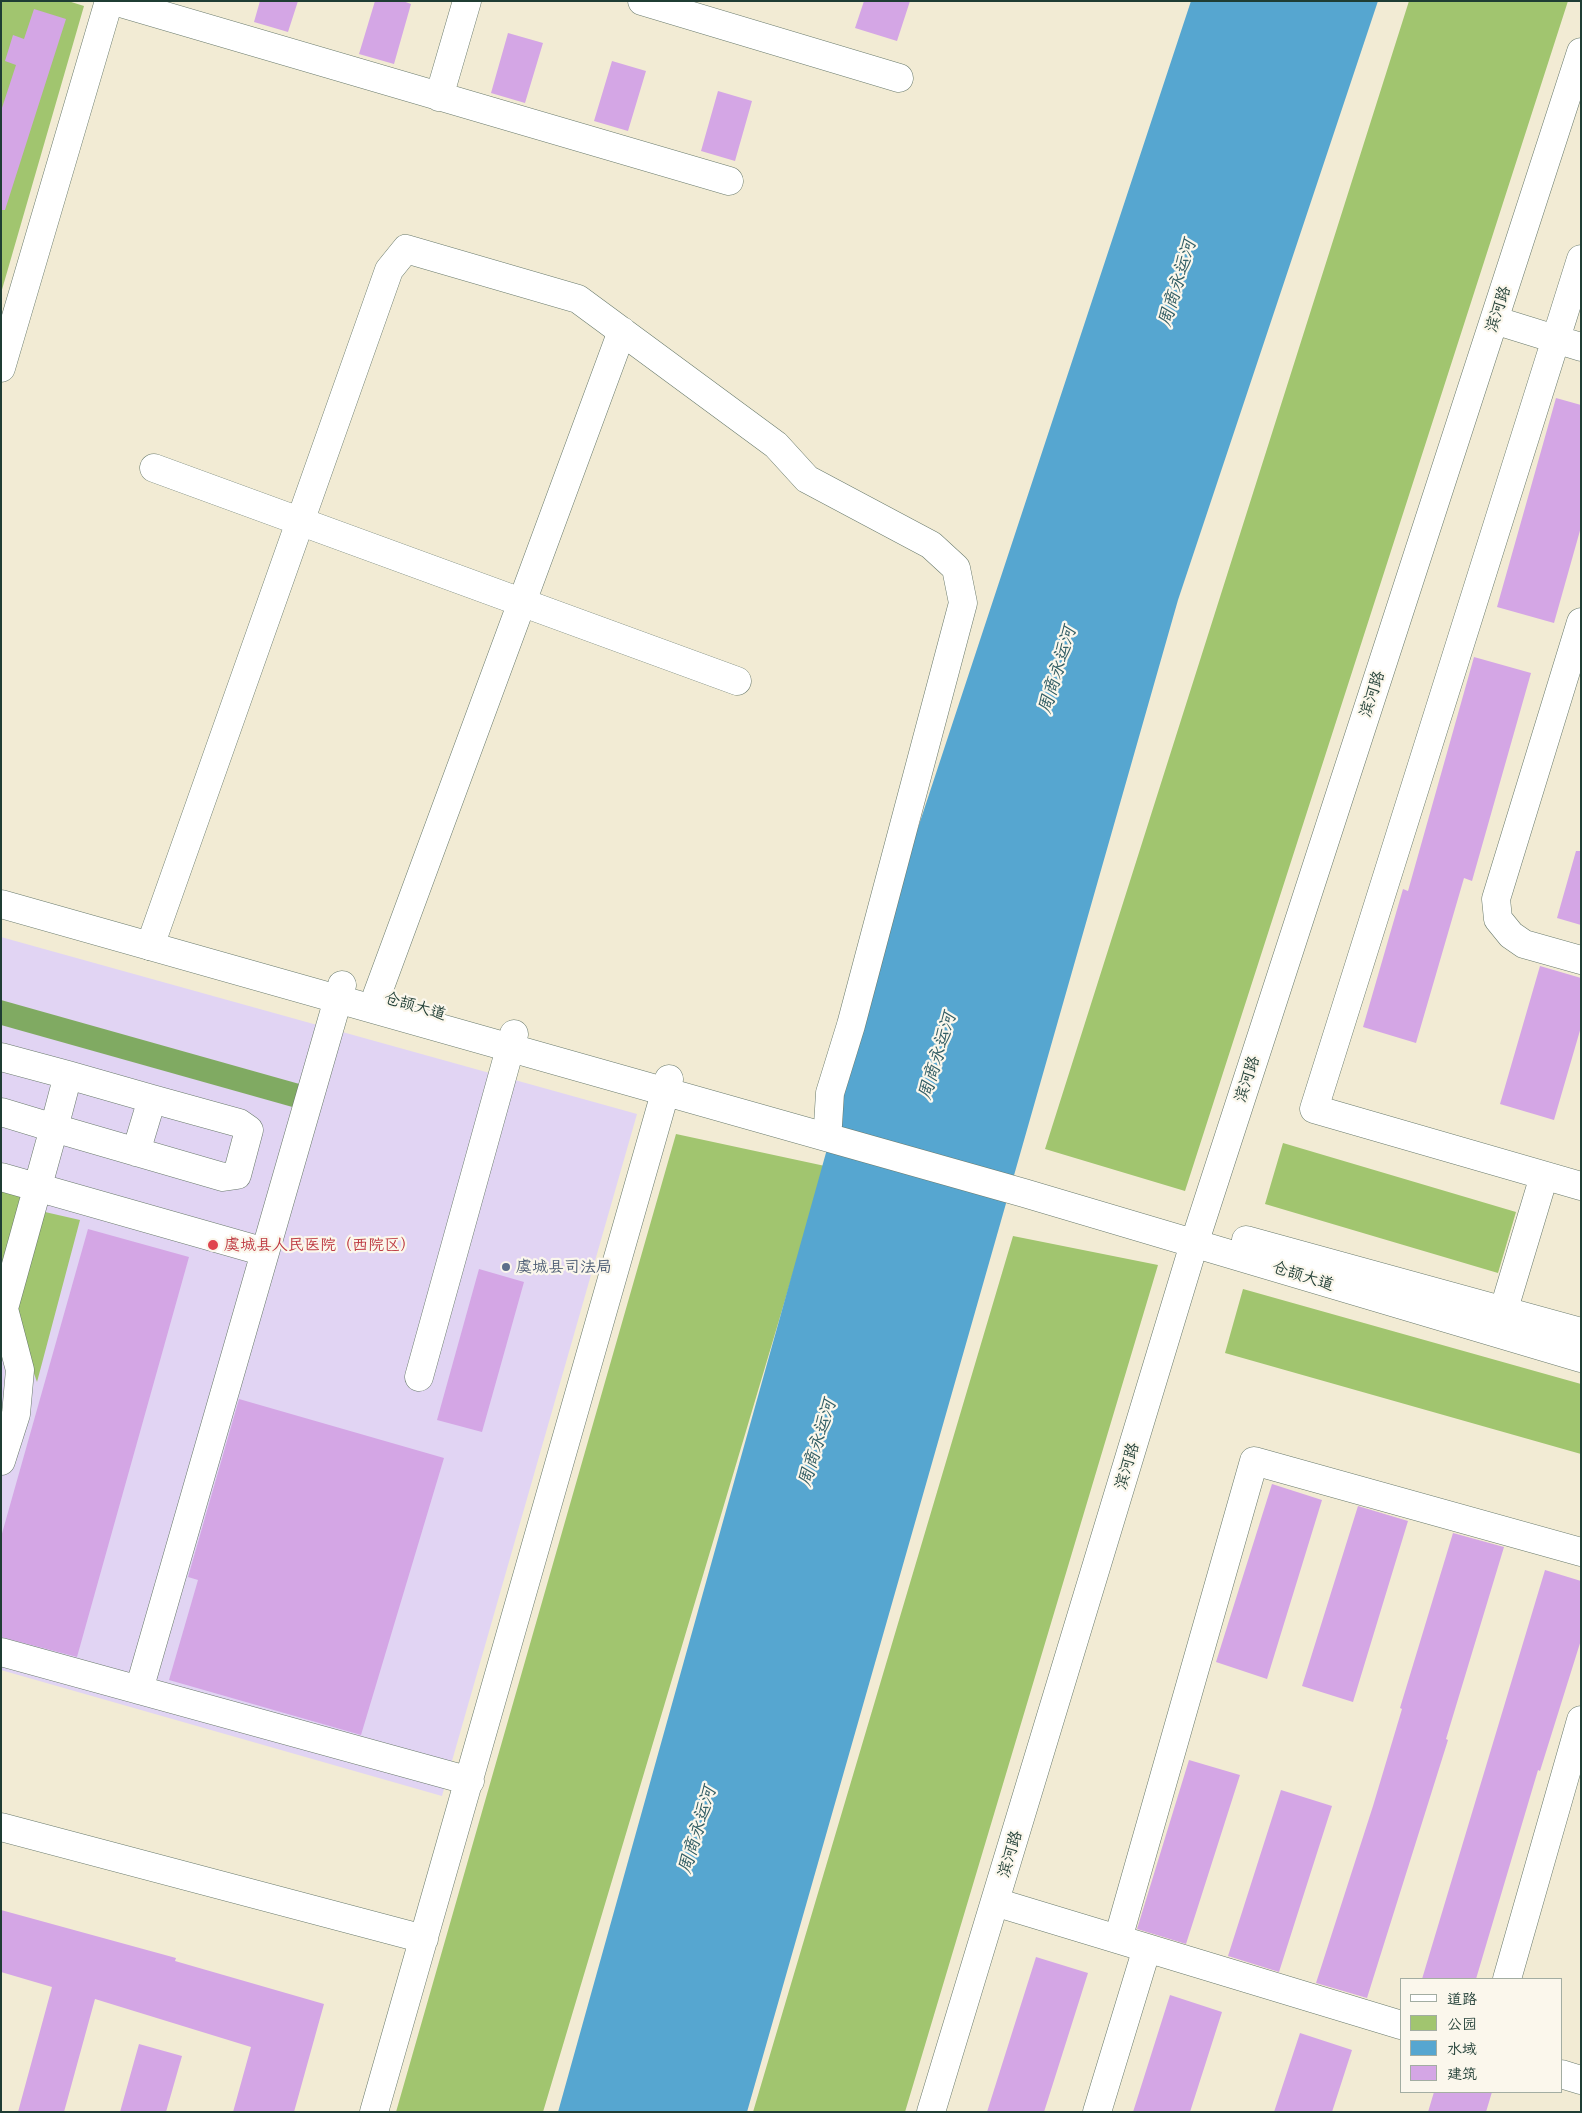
<!DOCTYPE html>
<meta charset="utf-8">
<style>
body{margin:0}
#map{position:relative;width:1582px;height:2113px;overflow:hidden;background:#f2ebd4;font-family:Mali,"LXGW WenKai TC",sans-serif}
canvas{display:block}
.frame{position:absolute;inset:0;border:2px solid #1f3d34;pointer-events:none}
.legend{position:absolute;left:1400px;top:1978px;width:162px;height:115px;box-sizing:border-box;background:#fbf7ec;border:1px solid #a3ada2;margin:0;padding:6px 9px;list-style:none;font-size:15px;color:#1f3d34}
.legend li{display:flex;align-items:center;gap:10px;height:25px}
.legend b{width:25px;border:1px solid #a3ada2}
</style>
<div id="map">
<canvas width="1582" height="2113"></canvas>
<div class="frame"></div>
<ul class="legend">
<li><b style="height:6px;background:#fff"></b>道路</li>
<li><b style="height:14px;background:#a1c56f"></b>公园</li>
<li><b style="height:14px;background:#56a6d0"></b>水域</li>
<li><b style="height:14px;background:#d4a6e5"></b>建筑</li>
</ul>
</div>
<script>
const g = document.querySelector('canvas').getContext('2d');
g.lineJoin = 'round';
function fill(path, color) { g.fillStyle = color; g.fill(path, 'evenodd'); }
const shape = rows => new Path2D(rows.map(r => 'M' + r).join(''));
function trace(path, color, width, dash) { g.strokeStyle = color; g.lineWidth = width; g.lineCap = dash ? 'butt' : 'round'; g.setLineDash(dash || []); g.stroke(path); }
function write(font, color, halo, rows, align = 'center') {
  g.font = font + ' Mali,"LXGW WenKai TC",sans-serif'; g.lineWidth = 4.5; g.setLineDash([]); g.textBaseline = 'middle'; g.strokeStyle = halo; g.fillStyle = color; for (const [text, x, y, turn = 0] of rows) {
    g.save(); g.translate(x, y); g.rotate((+turn || 0) * Math.PI / 180); g.textAlign = isNaN(turn) ? turn : align; if (halo) g.strokeText(text, 0, 0); g.fillText(text, 0, 0); g.restore();
  }
}
fill(shape([
 [1,937,637,1114,442,1796,1,1670]
]), '#e1d4f3');
fill(shape([
 [1,1,68,1,84,6,1,293],
 [1409,1,1568,1,1185,1191,1045,1149],
 [676,1134,825,1166,543,2112,396,2112],
 [1283,1143,1516,1212,1498,1273,1265,1204],
 [1,1188,25,1194,1,1279],
 [45,1212,80,1220,37,1382,15,1319],
 [1013,1236,1158,1265,905,2112,753,2112],
 [1243,1289,1581,1384,1581,1454,1225,1353]
]), '#a1c56f');
fill(shape([
 [1,1000,303,1085,296,1108,1,1025]
]), '#80aa62');
fill(shape([
 [1191,1,1378,1,1178,600,747,2112,558,2112,910,852]
]), '#56a6d0');
fill(shape([
 [260,1,298,1,288,32,254,22],
 [375,1,403,1,411,4,394,64,359,54],
 [864,1,910,1,897,41,855,28],
 [34,9,66,19,5,210,1,210,1,111,16,65,5,61,13,35,24,39],
 [508,33,543,43,525,103,491,93],
 [612,61,646,71,628,131,594,121],
 [718,91,752,101,735,161,701,151],
 [1556,398,1581,405,1581,527,1554,623,1497,607],
 [1474,657,1531,673,1472,881,1464,878,1416,1043,1363,1027,1403,889,1408,891],
 [1576,851,1581,851,1581,925,1557,918],
 [1540,966,1581,978,1581,1027,1554,1120,1500,1104],
 [88,1229,189,1257,77,1657,1,1637,1,1537],
 [479,1269,524,1282,482,1432,437,1420],
 [239,1399,444,1458,361,1735,169,1680,198,1580,188,1577],
 [1272,1484,1322,1500,1267,1679,1216,1662],
 [1358,1506,1408,1521,1353,1702,1302,1686],
 [1453,1533,1504,1547,1446,1739,1448,1740,1367,1998,1316,1983,1373,1806,1402,1709,1400,1708],
 [1545,1570,1581,1581,1581,1640,1540,1771,1538,1770,1476,1979,1422,1979],
 [1189,1760,1240,1775,1186,1944,1137,1929],
 [1281,1790,1332,1806,1279,1972,1228,1956],
 [1,1910,176,1958,175,1961,324,2004,294,2112,233,2112,251,2047,95,1999,64,2112,18,2112,52,1987,1,1972],
 [1036,1957,1088,1973,1044,2112,987,2112],
 [1170,1995,1222,2012,1190,2112,1133,2112],
 [1300,2033,1352,2050,1332,2112,1274,2112],
 [139,2044,182,2056,166,2112,120,2112],
 [1434,2092,1492,2092,1486,2112,1428,2112]
]), '#d4a6e5');
const minor = shape([
 [114,1,729,181],
 [642,1,899,78],
 [439,97,467,1],
 [1581,259,1314,1109,1581,1186],
 [1494,320,1581,347],
 [1,368,109,1],
 [154,468,737,681],
 [1581,622,1496,899,1498,919,1511,935,1524,944,1581,960],
 [150,946,389,270,406,249,578,299,776,445,807,479,931,545,956,568,963,603,851,1025,830,1093,828,1125],
 [377,995,622,331],
 [1,1057,68,1075,152,1099,239,1123,249,1130,237,1175,223,1177,54,1128,68,1075],
 [1,1112,54,1128,1,1319],
 [136,1152,152,1099],
 [1,1177,265,1252],
 [1497,1332,1544,1176],
 [419,1377,514,1034],
 [1,1461,16,1414,20,1370,4,1309],
 [1,1652,470,1781],
 [139,1690,342,985],
 [1,1827,424,1939],
 [995,1902,1401,2025],
 [1118,1939,1254,1461,1581,1552],
 [1507,1979,1581,1720],
 [1561,2074,1581,2080],
 [374,2112,669,1079],
 [931,2112,1194,1244,1581,52],
 [1097,2112,1147,1948]
]);
const major = shape([
 [1,904,1024,1193,1581,1358],
 [1246,1240,1581,1332]
]);
trace(minor, '#697a6c', 29);
trace(major, '#697a6c', 29);
trace(minor, '#fff', 28);
trace(major, '#fff', 28);
for (const [x, y, r, color] of [
 [213,1245,6,"#e0444e"],
 [506,1267,5,"#5c6f8a"]
]) { const dot = new Path2D(); dot.arc(x, y, r, 0, 2 * Math.PI); g.fillStyle = color; g.fill(dot); trace(dot, '#fbf7ec', 2); }
write('16px', '#1f3d34', '#fbf7ec', [
 ["滨河路",1498,309,-72],
 ["滨河路",1372,694,-72],
 ["仓颉大道",415,1006,16],
 ["滨河路",1247,1079,-72],
 ["仓颉大道",1303,1276,17],
 ["滨河路",1127,1466,-73],
 ["滨河路",1010,1854,-73]
]);
write('16px', '#be3a42', '#fbf7ec', [
 ["虞城县人民医院（西院区）",224,1245]
], 'left');
write('16px', '#4e5e75', '#fbf7ec', [
 ["虞城县司法局",516,1267]
], 'left');
write('italic 18px', '#305c63', '#fbf7ec', [
 ["周商永运河",1177,283,-73],
 ["周商永运河",1057,670,-73],
 ["周商永运河",937,1056,-73],
 ["周商永运河",817,1443,-73],
 ["周商永运河",697,1830,-73]
]);
</script>
